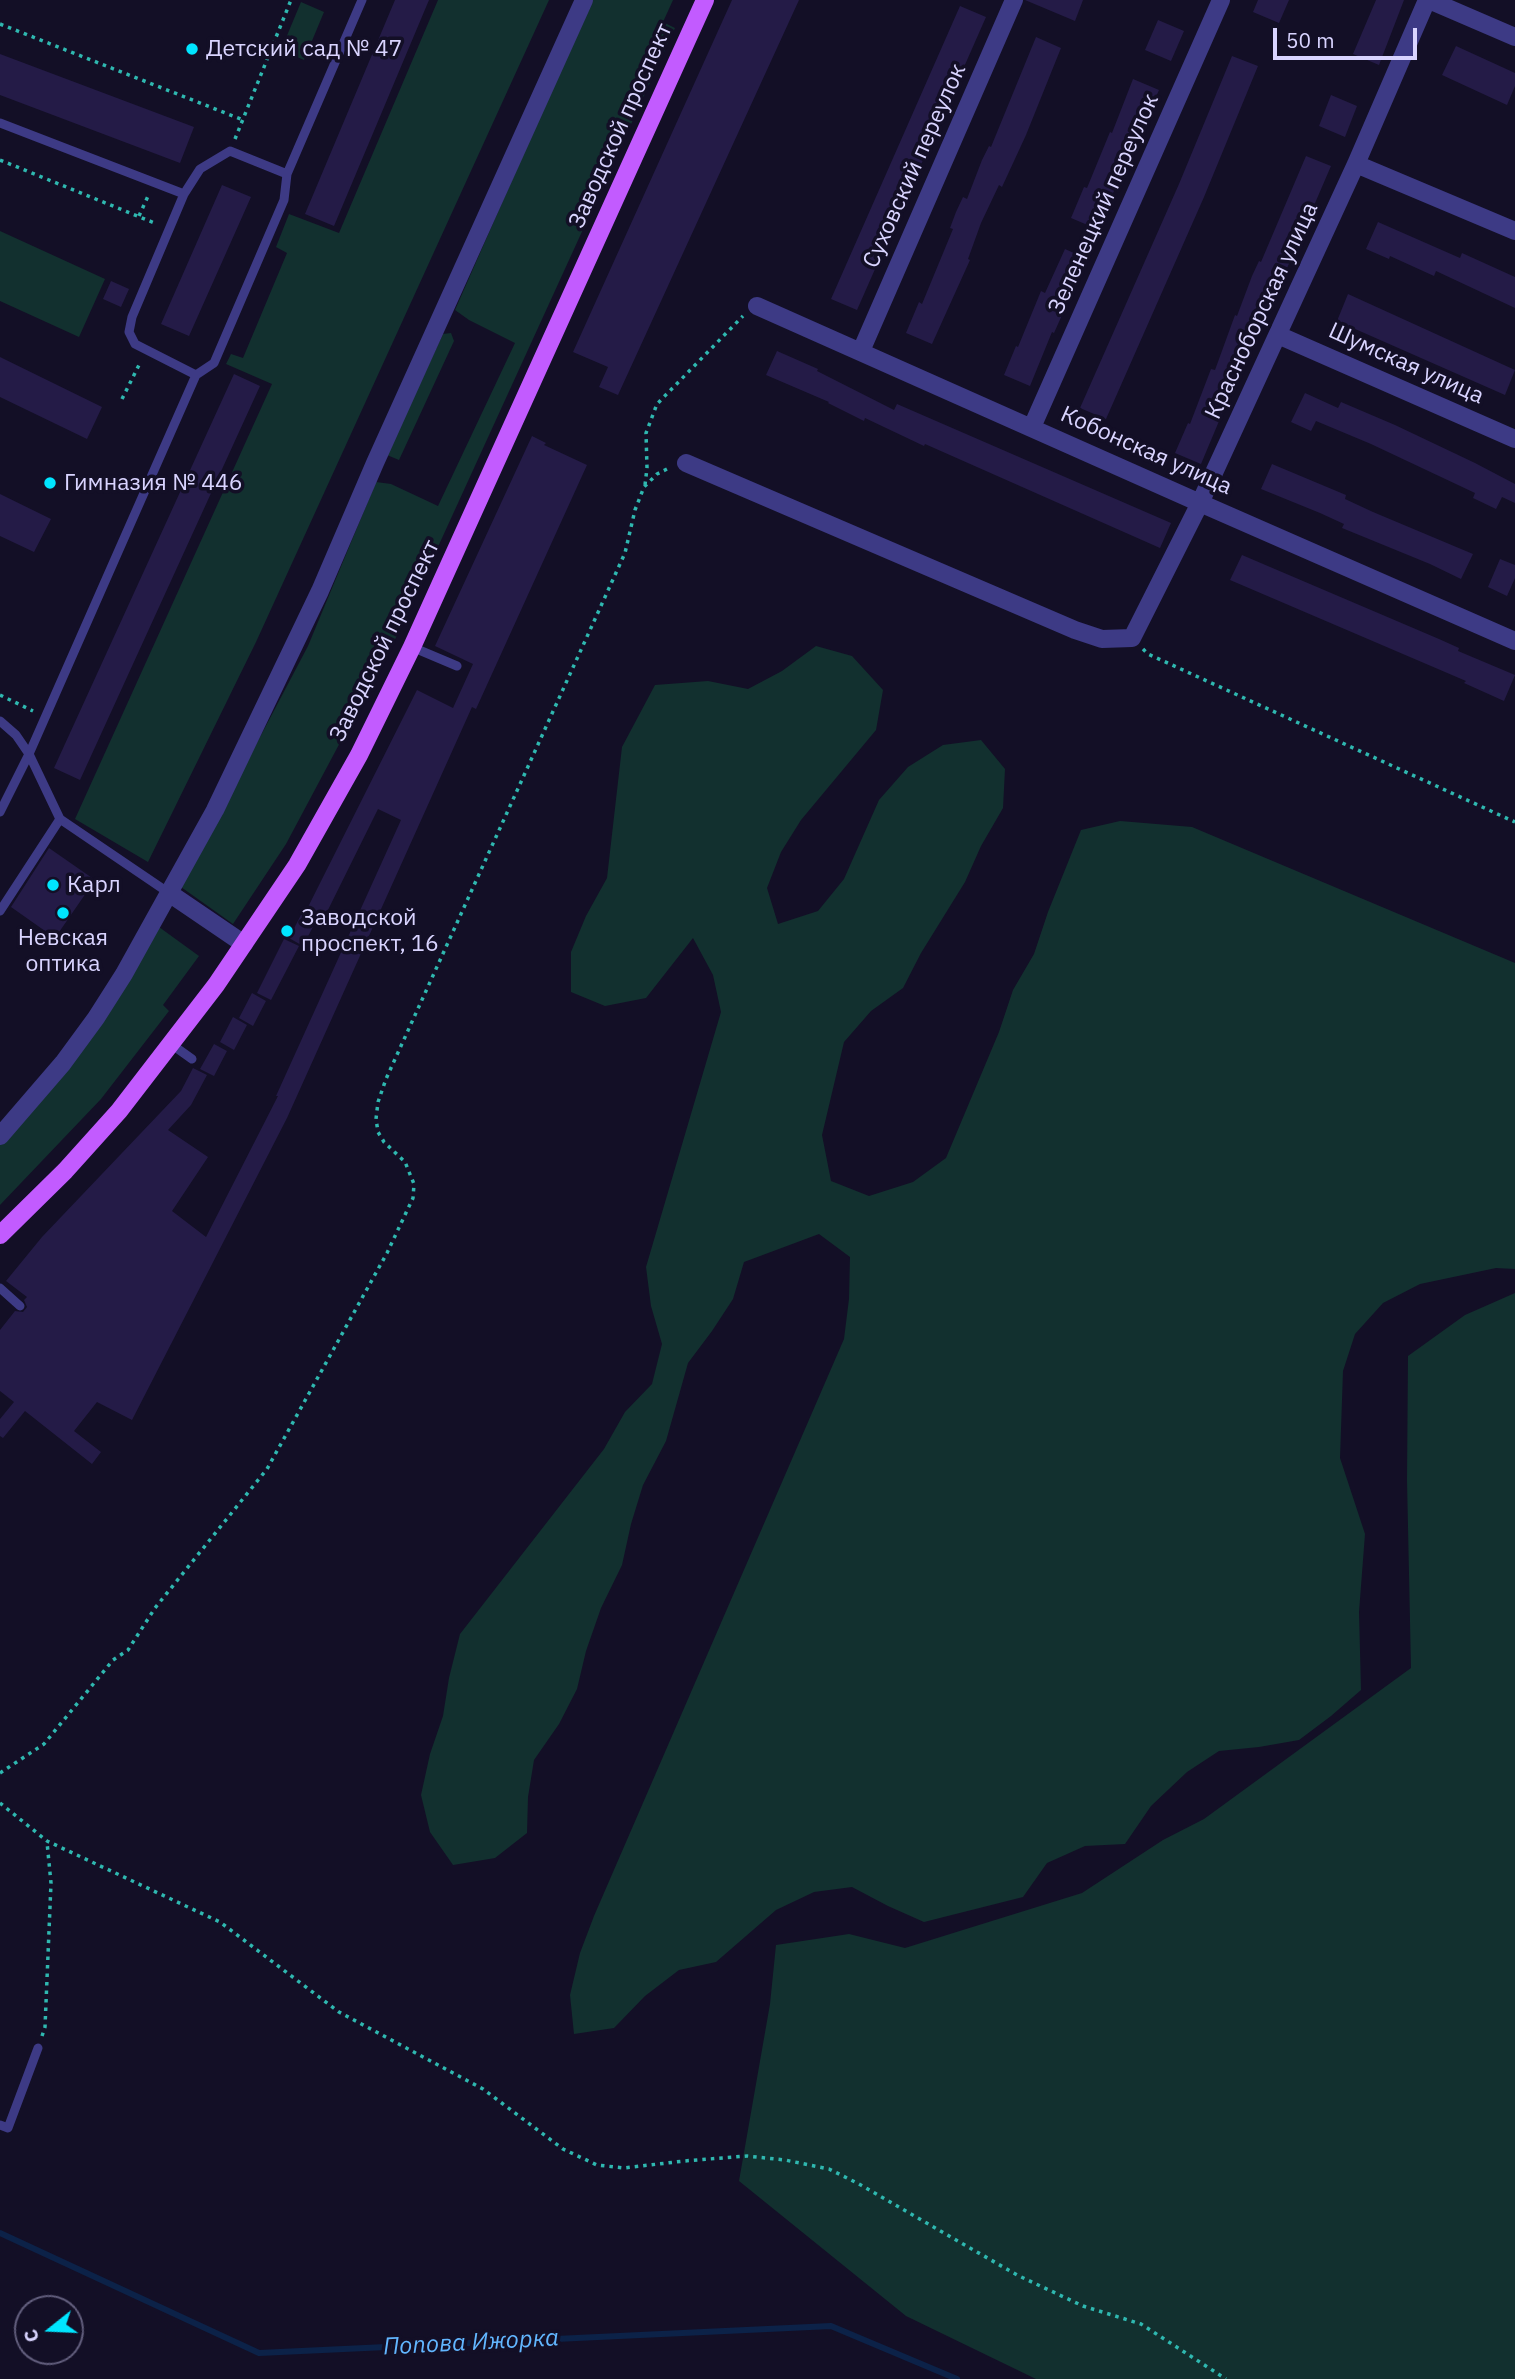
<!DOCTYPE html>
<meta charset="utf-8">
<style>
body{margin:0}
#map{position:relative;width:1515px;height:2379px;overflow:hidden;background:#130f26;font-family:"IBM Plex Sans",sans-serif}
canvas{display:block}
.north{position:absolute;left:14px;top:2295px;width:70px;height:70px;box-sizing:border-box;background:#130f26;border:2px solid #625e7d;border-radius:50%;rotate:252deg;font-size:19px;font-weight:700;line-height:28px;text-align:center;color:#d9d4ff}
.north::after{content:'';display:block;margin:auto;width:24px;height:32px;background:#00e5ff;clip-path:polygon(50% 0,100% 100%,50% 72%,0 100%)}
.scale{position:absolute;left:1273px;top:28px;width:144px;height:32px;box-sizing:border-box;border:4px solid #d9d4ff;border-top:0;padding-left:9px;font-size:21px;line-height:24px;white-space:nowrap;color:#d9d4ff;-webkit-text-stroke:5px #130f26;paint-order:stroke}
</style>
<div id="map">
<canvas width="1515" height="2379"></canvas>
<div class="north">С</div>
<div class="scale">50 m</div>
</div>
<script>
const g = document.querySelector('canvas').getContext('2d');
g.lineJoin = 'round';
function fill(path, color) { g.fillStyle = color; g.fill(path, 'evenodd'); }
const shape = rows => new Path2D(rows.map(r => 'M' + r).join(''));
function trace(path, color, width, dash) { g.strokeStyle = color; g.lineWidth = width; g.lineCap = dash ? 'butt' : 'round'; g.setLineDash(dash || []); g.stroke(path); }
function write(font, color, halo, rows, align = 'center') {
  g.font = font + ' "IBM Plex Sans",sans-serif'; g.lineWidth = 7; g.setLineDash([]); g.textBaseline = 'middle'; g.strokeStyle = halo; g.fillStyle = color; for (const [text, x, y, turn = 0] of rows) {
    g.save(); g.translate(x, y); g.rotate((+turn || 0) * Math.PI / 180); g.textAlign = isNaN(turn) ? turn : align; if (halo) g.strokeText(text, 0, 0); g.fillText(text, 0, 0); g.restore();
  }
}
fill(shape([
 [438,0,549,0,256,642,148,862,75,819,272,384,226,364,231,354,243,358,287,253,276,247,289,214,339,233],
 [591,0,673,0,663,22,675,28,400,630,286,844,233,924,181,887,308,646,376,482,391,484,438,506,515,343,469,320,455,310],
 [301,2,324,12,304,60,281,50],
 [0,231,105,279,79,337,0,301],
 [451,333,454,341,399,460,387,455,443,334],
 [816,646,852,656,883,690,876,730,801,820,781,852,767,888,778,924,818,911,844,879,879,800,908,767,943,745,981,740,1005,769,1003,808,981,846,965,882,921,953,903,988,871,1011,844,1042,822,1135,831,1181,869,1196,913,1182,946,1158,999,1032,1013,990,1034,954,1048,912,1081,830,1120,821,1192,827,1515,963,1515,1269,1496,1268,1420,1284,1383,1303,1355,1334,1343,1371,1340,1458,1365,1534,1359,1612,1361,1690,1331,1716,1299,1740,1259,1747,1219,1751,1187,1772,1151,1806,1125,1844,1085,1846,1047,1863,1023,1897,924,1922,888,1906,852,1887,814,1892,776,1910,716,1962,679,1970,645,1996,614,2028,574,2034,570,1995,580,1953,594,1916,844,1339,849,1299,850,1257,819,1234,744,1262,733,1299,712,1331,688,1363,666,1441,643,1485,631,1524,622,1565,601,1608,586,1651,577,1689,559,1724,534,1760,528,1797,527,1833,495,1858,453,1865,430,1832,421,1795,430,1754,443,1716,449,1678,460,1634,604,1449,625,1412,652,1384,662,1344,651,1306,646,1267,721,1012,713,975,693,938,646,998,605,1006,571,992,571,952,586,916,607,878,622,747,655,685,708,681,748,689,782,671],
 [159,927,199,956,163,1005,169,1011,101,1099,0,1205,0,1144],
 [1515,1293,1515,2379,1036,2379,906,2316,739,2181,770,2004,776,1945,849,1934,905,1948,1082,1893,1163,1840,1204,1819,1411,1668,1407,1480,1408,1356,1465,1315]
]), '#12302f');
trace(shape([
 [0,2233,259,2353,831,2326,957,2379]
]), '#0c2248', 6);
fill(shape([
 [395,0,429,0,334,226,305,214],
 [732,0,799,0,618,395,599,387,608,367,573,352],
 [1025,0,1083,0,1075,21],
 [1258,0,1289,0,1279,23,1253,12],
 [1376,0,1404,0,1379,65,1353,54],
 [960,6,986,17,857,310,831,299],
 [1158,20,1184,31,1171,61,1145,50],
 [1036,37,1061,48,1026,135,1002,187,999,185,981,223,968,259,970,260,932,344,906,333,919,302,922,304,953,229,950,228,956,212,963,197,967,199,982,160,989,146,991,147],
 [1456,46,1515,73,1515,86,1507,105,1442,75],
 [0,54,194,127,180,163,0,95],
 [1232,56,1258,66,1204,197,1106,419,1080,408,1179,184],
 [1133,79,1159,90,1097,229,1071,218,1084,187,1087,188,1110,132,1112,133],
 [1331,95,1357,106,1345,137,1319,126],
 [1306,156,1331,166,1272,303,1269,301,1249,357,1230,395,1201,464,1175,453,1188,423,1190,424,1211,369,1215,370,1235,315,1237,316,1252,276,1259,261,1261,262],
 [222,185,251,197,189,336,161,324],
 [1378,222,1460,258,1462,253,1515,277,1515,308,1436,271,1434,276,1390,256,1389,259,1366,249],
 [1065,249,1087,259,1054,333,1052,332,1030,386,1004,375,1016,346,1018,347,1041,291,1045,293],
 [111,281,129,289,121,307,103,299],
 [1348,294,1515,370,1505,395,1337,321],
 [777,351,818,369,817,371,894,410,897,404,1171,523,1160,548,925,444,924,446,865,418,864,421,828,403,829,402,766,375],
 [0,357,102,407,87,439,0,397],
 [234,374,260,386,80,780,54,768],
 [1305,393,1338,408,1341,402,1395,425,1475,463,1515,484,1515,503,1502,497,1496,509,1473,498,1475,493,1371,444,1316,421,1311,431,1291,422],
 [532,436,546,443,544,445,587,465,476,709,472,707,287,1118,132,1420,97,1402,74,1431,101,1452,92,1464,25,1411,3,1438,0,1436,0,1419,14,1402,0,1391,0,1330,15,1311,23,1312,27,1307,24,1300,27,1297,6,1281,42,1237,181,1091,193,1068,207,1075,191,1105,168,1130,208,1157,172,1211,206,1237,278,1096,276,1096,401,820,378,809,325,916,308,907,417,690,453,708,473,664,435,646],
 [1272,464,1346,495,1345,499,1373,512,1473,554,1461,579,1430,564,1342,528,1344,524,1320,513,1261,489],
 [0,494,51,519,34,552,0,536],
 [1242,555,1439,639,1459,648,1458,651,1515,675,1504,701,1464,683,1466,681,1230,580],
 [1500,559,1515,565,1515,578,1507,596,1488,587],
 [49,848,95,880,55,938,11,907],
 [302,913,316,921,303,946,289,938],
 [284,939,299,946,271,1000,257,993],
 [252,993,266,1001,253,1026,239,1018],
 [233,1017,247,1025,234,1050,220,1042],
 [214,1044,227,1051,214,1076,200,1069]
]), '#241b47');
trace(shape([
 [0,24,243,120],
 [235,139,291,0],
 [0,160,157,224],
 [139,216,149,194],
 [122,399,141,361],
 [645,485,647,468,646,433,657,404,743,316],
 [1143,649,1148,654,1515,822],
 [0,695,33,711],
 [0,1773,44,1744,113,1660,128,1650,155,1608,267,1469,387,1253,413,1198,414,1184,405,1162,384,1142,378,1132,376,1119,378,1102,386,1079,625,553,635,510,644,487,657,474,671,467],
 [0,1803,47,1841,220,1922,339,2012,483,2089,563,2149,597,2165,624,2168,684,2161,747,2156,785,2160,829,2169,859,2184,1017,2275,1083,2306,1141,2324,1226,2379],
 [42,2036,45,2027,51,1883,47,1842]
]), '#2fb8b0', 3.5, [3.5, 5]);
trace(shape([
 [0,123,184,194,200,169,230,151,287,174],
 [184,194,132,317,129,332,135,344,196,375],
 [412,647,457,666],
 [0,721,16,735,29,754,0,812],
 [169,893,60,819,29,754,196,375,214,363,284,200,287,174,362,0],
 [0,911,60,819],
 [171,1044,192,1059],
 [0,1288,20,1306],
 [0,2125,8,2128,38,2048]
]), '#3d3a85', 9);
trace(shape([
 [1429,0,1515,37],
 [1356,164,1515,231],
 [757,306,1200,503,1515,641],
 [1278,335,1515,439],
 [861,351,1014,0],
 [1032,427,1221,0],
 [686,463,1075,630,1102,639,1132,638,1200,503,1356,164,1427,0],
 [169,893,244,944],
 [0,1136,63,1063,96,1018,124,974,215,810,320,591,375,463,584,0]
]), '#3d3a85', 18);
trace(shape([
 [0,1235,65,1171,119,1111,216,985,297,865,359,755,412,647,705,0]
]), '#c25bff', 18);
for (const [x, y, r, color] of [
 [192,49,7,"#00e5ff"],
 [50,483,7,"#00e5ff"],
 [53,885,7,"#00e5ff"],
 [63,913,7,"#00e5ff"],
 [287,931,7,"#00e5ff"]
]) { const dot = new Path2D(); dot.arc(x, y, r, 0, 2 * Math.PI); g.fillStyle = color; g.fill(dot); trace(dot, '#130f26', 2.5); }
write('23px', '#d9d4ff', '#130f26', [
 ["Детский сад № 47",206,49],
 ["Гимназия № 446",64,483],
 ["Карл",67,885],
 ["Заводской",301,918],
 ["проспект, 16",301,944],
 ["Невская",63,938,"center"],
 ["оптика",63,964,"center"]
], 'left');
write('23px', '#d9d4ff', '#130f26', [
 ["Заводской проспект",621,126,-66],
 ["Суховский переулок",915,166,-66],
 ["Зеленецкий переулок",1104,204,-66],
 ["Красноборская улица",1262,311,-65],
 ["Шумская улица",1406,364,24],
 ["Кобонская улица",1146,451,24],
 ["Заводской проспект",385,641,-64]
]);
write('italic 24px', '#62b6ff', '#130f26', [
 ["Попова Ижорка",471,2343,-3]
]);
</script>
